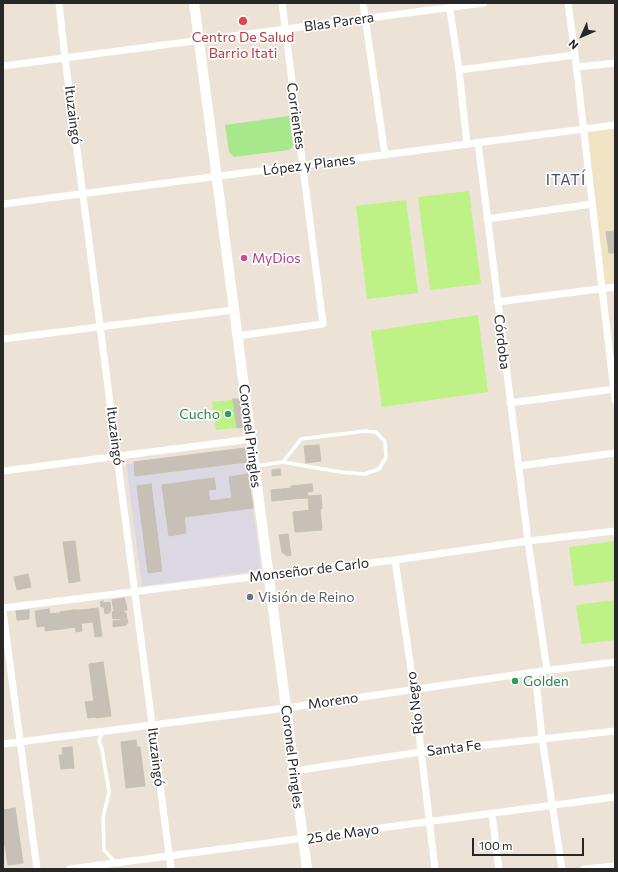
<!DOCTYPE html>
<meta charset="utf-8">
<style>
body{margin:0}
#map{position:relative;width:618px;height:872px;overflow:hidden;background:#ece3d6;font-family:Commissioner,sans-serif}
canvas{display:block}
.frame{position:absolute;inset:0;border:4px solid #272727;pointer-events:none}
.north{position:absolute;left:562px;top:16px;width:40px;height:40px;-webkit-text-stroke:3px #fff;paint-order:stroke;rotate:225deg;font-size:11px;font-weight:700;line-height:16px;text-align:center;color:#272727}
.north::after{content:'';display:block;margin:auto;width:14px;height:18px;background:#272727;clip-path:polygon(50% 0,100% 100%,50% 72%,0 100%)}
.scale{position:absolute;left:472px;top:838px;width:112px;height:18px;box-sizing:border-box;border:2px solid #272727;border-top:0;padding-left:5px;font-size:12px;line-height:14px;white-space:nowrap;color:#272727;-webkit-text-stroke:3px #fff;paint-order:stroke}
</style>
<div id="map">
<canvas width="618" height="872"></canvas>
<div class="frame"></div>
<div class="north">N</div>
<div class="scale">100 m</div>
</div>
<script>
const g = document.querySelector('canvas').getContext('2d');
g.lineJoin = 'round';
function fill(path, color) { g.fillStyle = color; g.fill(path, 'evenodd'); }
const shape = rows => new Path2D(rows.map(r => 'M' + r).join(''));
function trace(path, color, width, dash) { g.strokeStyle = color; g.lineWidth = width; g.lineCap = dash ? 'butt' : 'round'; g.setLineDash(dash || []); g.stroke(path); }
function write(font, color, halo, rows, align = 'center') {
  g.font = font + ' Commissioner,sans-serif'; g.lineWidth = 3.5; g.setLineDash([]); g.textBaseline = 'middle'; g.strokeStyle = halo; g.fillStyle = color; for (const [text, x, y, turn = 0] of rows) {
    g.save(); g.translate(x, y); g.rotate((+turn || 0) * Math.PI / 180); g.textAlign = isNaN(turn) ? turn : align; if (halo) g.strokeText(text, 0, 0); g.fillText(text, 0, 0); g.restore();
  }
}
fill(shape([
 [245,448,261,570,142,586,126,464]
]), '#dcd8e3');
fill(shape([
 [615,126,615,287,602,289,583,129]
]), '#f0e3c3');
fill(shape([
 [289,116,293,146,289,150,234,157,229,152,225,125]
]), '#a7e88c');
fill(shape([
 [469,191,481,284,430,290,418,197],
 [406,200,418,293,367,299,356,206],
 [478,315,488,392,382,407,371,331],
 [240,399,244,427,216,430,212,402],
 [615,541,615,581,574,586,569,547],
 [615,600,615,640,582,644,576,605]
]), '#bef186');
const building = shape([
 [615,231,615,253,609,253,606,232,615,231],
 [233,399,240,399,244,427,237,428,233,399],
 [319,445,321,461,306,463,304,446,319,445],
 [245,448,247,462,135,476,134,462,245,448],
 [280,469,281,475,272,476,272,470,280,469],
 [248,474,253,508,184,517,186,533,169,536,162,485,214,478,216,489,208,490,210,501,232,498,229,477,248,474],
 [151,484,162,571,148,573,137,486,151,484],
 [312,484,313,491,307,492,308,498,292,499,291,486,312,484],
 [291,488,292,499,272,501,271,490,291,488],
 [321,495,322,509,309,510,308,496,321,495],
 [320,509,322,530,295,532,293,512,320,509],
 [288,534,291,555,287,556,282,552,279,535,288,534],
 [75,541,80,581,69,583,63,542,75,541],
 [28,574,31,587,17,590,14,577,28,574],
 [124,598,125,600,127,610,114,612,112,600,124,598],
 [103,601,103,603,110,602,111,611,109,612,109,613,105,614,104,607,101,607,100,602,103,601],
 [98,608,102,636,95,637,93,622,84,623,82,610,98,608],
 [49,609,52,630,45,631,45,626,37,627,35,611,49,609],
 [29,610,29,619,17,620,16,611,29,610],
 [73,610,76,627,62,629,60,612,73,610],
 [73,610,82,610,84,623,81,623,82,631,76,632,73,610],
 [124,610,124,613,126,613,127,618,113,619,112,612,124,610],
 [60,613,62,629,52,630,50,614,60,613],
 [127,619,128,623,126,623,126,625,113,627,113,621,127,619],
 [103,662,111,716,96,718,89,664,103,662],
 [94,701,96,717,88,718,85,702,94,701],
 [136,740,137,747,140,747,145,786,126,788,121,742,136,740],
 [72,747,74,768,61,769,59,755,63,755,62,748,72,747],
 [15,808,23,863,8,865,3,833,3,810,15,808]
]);
fill(building, '#c6c0b6');
trace(building, '#c6c0b0', 1);
trace(shape([
 [255,466,283,462,340,472,365,474,379,469,386,457,385,442,376,432,365,431,301,439,283,462],
 [103,731,99,741,102,749,109,792,103,818,104,850,115,862]
]), '#fff', 3.5);
trace(shape([
 [59,3,65,58,171,869],
 [363,3,385,155],
 [449,3,459,70,467,144],
 [568,3,575,55,615,400],
 [3,66,484,3],
 [577,67,615,63],
 [459,70,575,55],
 [478,142,528,541,547,670],
 [3,204,615,125],
 [487,219,592,204],
 [497,302,615,287],
 [237,336,323,324,282,3],
 [3,339,234,310],
 [510,403,615,389],
 [518,466,615,453],
 [3,471,251,439],
 [395,560,414,690,435,869],
 [3,608,268,575,395,560,528,541,615,531],
 [3,611,37,869],
 [535,672,542,738,562,869],
 [3,744,286,708,535,672,615,662],
 [294,771,421,752,615,731],
 [492,814,499,869],
 [70,869,615,797],
 [584,869,615,866]
]), '#fff', 7);
trace(shape([
 [194,3,307,869]
]), '#fff', 10);
for (const [x, y, r, color] of [
 [243,21,5,"#e0444e"],
 [244,258,4,"#d1479c"],
 [228,414,4,"#2e9e5b"],
 [250,597,4,"#6b7280"],
 [515,681,4,"#2e9e5b"]
]) { const dot = new Path2D(); dot.arc(x, y, r, 0, 2 * Math.PI); g.fillStyle = color; g.fill(dot); trace(dot, '#fff', 1.5); }
write('14px', '#272727', '#fff', [
 ["Blas Parera",339,22,-8],
 ["Ituzaingó",73,115,83],
 ["Corrientes",296,116,82],
 ["López y Planes",309,165,-7],
 ["Córdoba",502,342,83],
 ["Ituzaingó",115,436,83],
 ["Coronel Pringles",250,436,83],
 ["Monseñor de Carlo",309,570,-7],
 ["Moreno",333,701,-8],
 ["Río Negro",415,703,-97],
 ["Santa Fe",454,748,-7],
 ["Ituzaingó",156,757,83],
 ["Coronel Pringles",292,757,83],
 ["25 de Mayo",343,834,-8]
]);
write('14px', '#be3a42', '#fff', [
 ["Centro De Salud",243,37],
 ["Barrio Itati",243,53]
]);
write('14px', '#b23c85', '#fff', [
 ["MyDios",252,258]
], 'left');
write('14px', '#27864d', '#fff', [
 ["Cucho",220,414],
 ["Golden",523,681,"left"]
], 'right');
write('14px', '#5b616d', '#fff', [
 ["Visión de Reino",258,597]
], 'left');
g.letterSpacing = '1px';
write('15px', '#444b7b', '#fff', [
 ["ITATÍ",566,180]
]);
g.letterSpacing = '0px';
</script>
